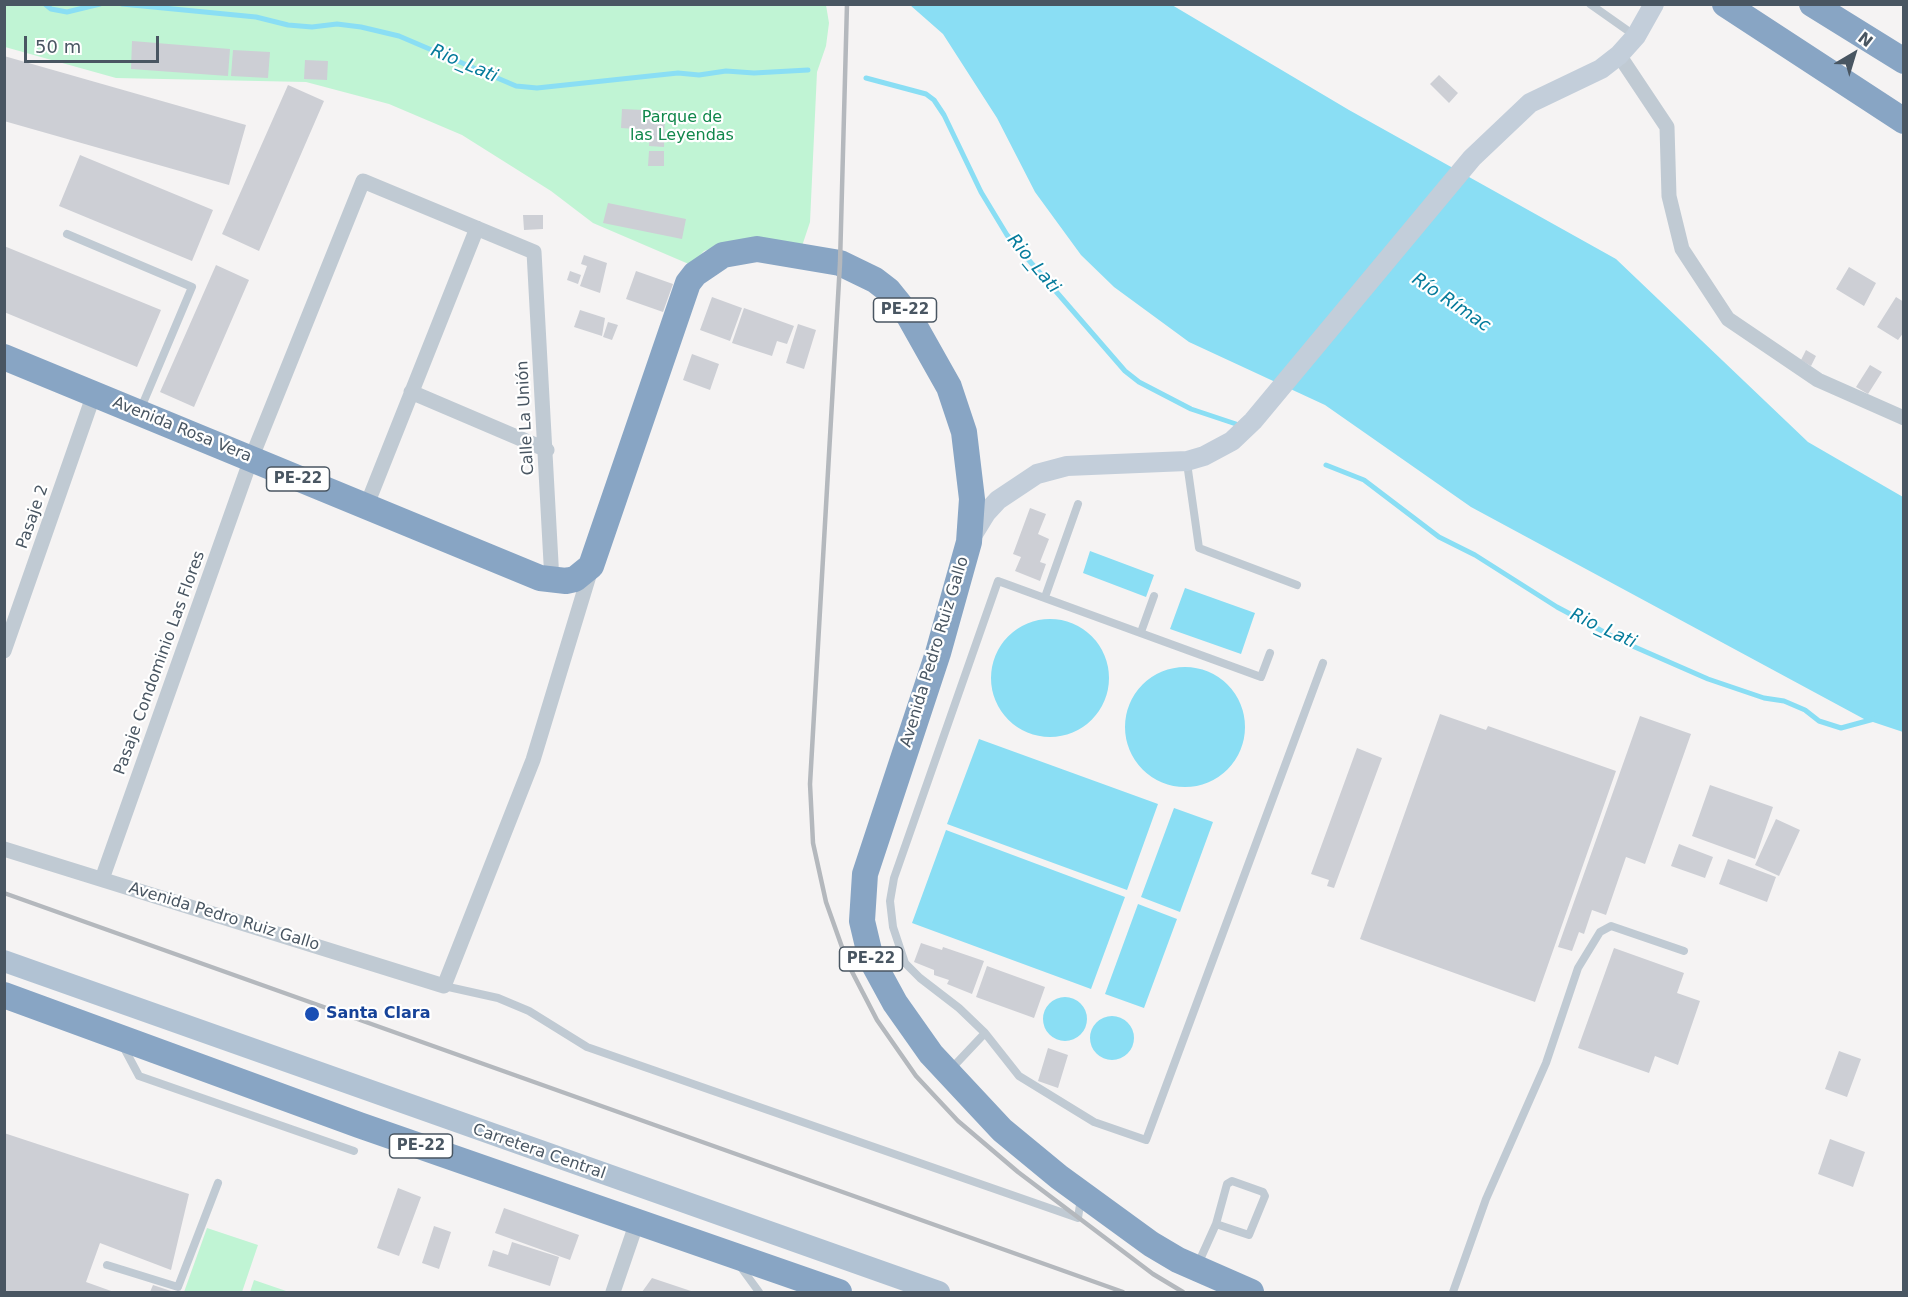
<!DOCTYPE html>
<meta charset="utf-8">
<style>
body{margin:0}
#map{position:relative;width:1908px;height:1297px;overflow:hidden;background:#f5f3f3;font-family:"DejaVu Sans",sans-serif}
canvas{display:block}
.frame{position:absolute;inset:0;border:6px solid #495662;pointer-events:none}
.north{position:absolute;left:1824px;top:24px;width:60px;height:60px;-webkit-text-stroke:4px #fff;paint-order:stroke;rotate:38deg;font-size:16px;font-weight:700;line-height:24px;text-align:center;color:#495662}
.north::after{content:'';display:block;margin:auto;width:21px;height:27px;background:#495662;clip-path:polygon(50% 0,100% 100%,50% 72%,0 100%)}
.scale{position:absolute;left:24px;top:36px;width:135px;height:27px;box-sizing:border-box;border:3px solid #495662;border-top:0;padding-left:8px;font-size:18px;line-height:21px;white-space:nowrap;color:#495662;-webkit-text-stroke:4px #fff;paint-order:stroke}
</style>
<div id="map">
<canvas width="1908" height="1297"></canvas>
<div class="frame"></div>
<div class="north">N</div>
<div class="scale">50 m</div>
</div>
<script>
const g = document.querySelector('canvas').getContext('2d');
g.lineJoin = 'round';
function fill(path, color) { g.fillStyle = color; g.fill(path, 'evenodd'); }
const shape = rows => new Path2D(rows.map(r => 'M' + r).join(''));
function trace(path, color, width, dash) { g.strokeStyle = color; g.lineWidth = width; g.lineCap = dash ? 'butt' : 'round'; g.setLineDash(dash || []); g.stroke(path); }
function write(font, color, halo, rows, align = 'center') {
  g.font = font + ' "DejaVu Sans",sans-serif'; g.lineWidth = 4.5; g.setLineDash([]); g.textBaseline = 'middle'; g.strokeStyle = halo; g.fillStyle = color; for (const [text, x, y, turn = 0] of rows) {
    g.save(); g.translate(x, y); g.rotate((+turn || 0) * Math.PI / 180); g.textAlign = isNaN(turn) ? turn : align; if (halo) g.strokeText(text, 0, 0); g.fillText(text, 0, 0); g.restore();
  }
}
fill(shape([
 [4,5,826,5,829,23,826,46,817,72,810,222,802,246,722,245,704,251,691,265,593,223,551,191,462,135,389,104,306,82,116,78,5,47],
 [207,1228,258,1245,242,1292,184,1292],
 [254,1280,289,1292,250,1292]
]), '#c0f4d4');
fill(shape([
 [910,5,1172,5,1349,110,1616,259,1808,442,1903,497,1903,732,1864,719,1471,507,1325,405,1189,342,1114,287,1081,255,1035,192,997,118,943,34],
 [1090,551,1154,575,1146,597,1083,573],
 [1185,588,1255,613,1241,654,1170,629],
 '991 678a59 59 0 1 1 118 0a59 59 0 1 1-118 0Z',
 '1125 727a60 60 0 1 1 120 0a60 60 0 1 1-120 0Z',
 [979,739,1158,804,1127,890,947,824],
 [1174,808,1213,822,1180,912,1141,897],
 [946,830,1125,897,1091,989,912,923],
 [1138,904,1177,919,1144,1008,1105,994],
 '1043 1019a22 22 0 1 1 44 0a22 22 0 1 1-44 0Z',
 '1090 1038a22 22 0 1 1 44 0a22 22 0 1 1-44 0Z'
]), '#8adef4');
trace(shape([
 [45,4,51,9,67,12,100,4],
 [122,4,256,17,288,25,312,27,337,24,361,27,399,36,516,86,537,88,678,73,699,75,726,71,754,73,808,70],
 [866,78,926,94,934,100,944,115,981,192,1007,235,1125,371,1139,382,1191,409,1236,424],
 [1326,465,1364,480,1439,537,1475,555,1557,607,1621,641,1708,679,1764,698,1784,701,1805,710,1819,721,1841,728,1874,719]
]), '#8adef4', 5);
fill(shape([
 [132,41,230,49,228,76,131,69],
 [233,50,270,52,268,78,231,76],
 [4,56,246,125,229,185,4,121],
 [305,60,328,61,327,80,304,79],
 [1439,75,1458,93,1449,103,1430,84],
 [288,85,324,101,259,251,222,234],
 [622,109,665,111,664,147,649,146,650,130,621,128],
 [649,151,664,151,664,166,648,166],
 [80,155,213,210,192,261,59,206],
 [608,203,686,219,682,239,603,223],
 [523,215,543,215,543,229,524,230],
 [4,246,161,310,137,367,4,312],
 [584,255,607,263,600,293,580,286,587,266,581,264],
 [216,265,249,280,194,407,160,392],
 [1849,267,1876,283,1864,306,1836,289],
 [570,271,581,275,578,284,567,280],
 [636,271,673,284,663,312,626,299],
 [712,297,742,308,730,341,700,330],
 [1896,297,1904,302,1904,332,1898,340,1877,327],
 [744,308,794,326,787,344,777,341,772,356,732,343],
 [580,310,605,318,602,336,574,327],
 [608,322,618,325,612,340,603,337],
 [798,324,816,330,804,369,786,363],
 [1806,350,1816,356,1811,366,1801,360],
 [692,354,719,364,710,390,683,380],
 [1870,365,1882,372,1868,394,1856,387],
 [1030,508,1046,514,1038,534,1049,539,1040,562,1046,564,1040,581,1015,571,1021,557,1013,554],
 [1440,714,1486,730,1488,726,1616,771,1535,1002,1360,939],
 [1640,716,1691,734,1645,864,1626,857,1606,915,1592,910,1584,934,1579,932,1572,951,1558,947],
 [1357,748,1382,758,1334,888,1327,886,1329,880,1311,874],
 [1710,785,1773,807,1755,859,1692,836],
 [1776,819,1800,830,1779,876,1755,865],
 [1679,844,1713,857,1705,878,1671,866],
 [1728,859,1776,877,1767,902,1719,884],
 [921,943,942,950,943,947,984,961,972,994,947,984,949,980,934,975,934,970,914,962],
 [1614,948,1684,973,1677,993,1700,1001,1678,1065,1655,1056,1649,1073,1578,1048],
 [987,966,1045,987,1034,1018,976,997],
 [1048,1048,1068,1055,1058,1088,1038,1081],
 [1839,1051,1861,1059,1847,1097,1825,1089],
 [4,1133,189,1194,171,1270,100,1243,86,1282,114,1292,4,1292],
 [1830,1139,1865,1152,1853,1187,1818,1174],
 [398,1188,421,1197,399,1256,377,1248],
 [504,1208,579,1235,570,1260,495,1233],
 [434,1226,451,1232,439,1269,422,1263],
 [512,1242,559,1257,550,1286,488,1266,493,1250,508,1255],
 [652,1278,694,1292,642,1292],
 [153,1285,174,1292,150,1292]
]), '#cdcfd5');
trace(shape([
 [1590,4,1634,35],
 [67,234,192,287,141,408],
 [1187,463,1199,548,1297,585],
 [1045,597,1078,504],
 [1141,632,1154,596],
 [1270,653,1261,677,998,581,894,878,890,901,893,927,905,963,920,978,959,1008,985,1033,1019,1076,1094,1122,1146,1140,1323,663],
 [444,986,498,998,529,1011,587,1047,1078,1218,1081,1198],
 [123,1046,139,1076,354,1151],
 [951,1069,985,1033],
 [1198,1264,1216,1224,1227,1184,1232,1181,1263,1192,1265,1196,1249,1235,1216,1224],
 [107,1265,178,1287,218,1183],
 [740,1266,759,1292],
 [1453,1292,1486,1199,1546,1063,1578,968,1600,932,1611,926,1684,951]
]), '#c0cad3', 8);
trace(shape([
 [1619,55,1667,127,1669,196,1682,249,1728,319,1818,380,1904,418],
 [411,392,547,450],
 [366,507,477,228],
 [4,651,94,394],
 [4,849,444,986,533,760,591,569],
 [102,879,251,459,363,181,534,252,552,581],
 [613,1292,637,1222]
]), '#c0cad3', 15);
trace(shape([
 [970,539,986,513,998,500,1037,474,1067,466,1187,461,1204,456,1232,441,1253,421,1472,158,1530,103,1601,69,1619,55,1636,36,1654,4]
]), '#c3ceda', 20);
trace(shape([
 [4,961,939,1292]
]), '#b1c2d3', 22);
trace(shape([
 [1725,4,1904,121],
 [1812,4,1904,61],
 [4,357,540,578,566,581,575,579,591,566,688,283,695,274,723,255,757,249,840,263,875,280,888,290,909,316,949,387,964,432,972,499,969,542,938,653,865,874,862,921,871,959,895,1003,931,1054,1002,1130,1059,1177,1151,1244,1178,1260,1251,1292],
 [4,995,359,1125,839,1292]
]), '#88a5c4', 26);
trace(shape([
 [847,4,840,263,810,784,813,843,826,902,848,964,877,1020,916,1076,958,1121,1018,1172,1153,1274,1183,1292],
 [4,893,1123,1292]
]), '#b4b8bd', 4.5);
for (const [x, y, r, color] of [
 [312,1014,8,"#1a4fb4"]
]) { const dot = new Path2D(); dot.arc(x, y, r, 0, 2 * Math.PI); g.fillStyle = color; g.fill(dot); trace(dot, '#fff', 2); }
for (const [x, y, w] of [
 [905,310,63],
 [298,479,63],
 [871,959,63],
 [421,1146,63]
]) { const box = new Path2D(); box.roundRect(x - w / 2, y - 12, w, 24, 4.5); g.fillStyle = '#fff'; g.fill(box); trace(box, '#495662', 1.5); }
write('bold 15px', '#495662', null, [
 ["PE-22",905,310],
 ["PE-22",298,479],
 ["PE-22",871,959],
 ["PE-22",421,1146]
]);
write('16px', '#10874b', '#fff', [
 ["Parque de",682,118],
 ["las Leyendas",682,136]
]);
write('16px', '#495662', '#fff', [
 ["Calle La Unión",526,418,-93],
 ["Avenida Rosa Vera",182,430,22],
 ["Pasaje 2",33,517,-71],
 ["Avenida Pedro Ruiz Gallo",935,652,-73],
 ["Pasaje Condominio Las Flores",160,663,-70],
 ["Avenida Pedro Ruiz Gallo",224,917,17],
 ["Carretera Central",539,1152,19]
]);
write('bold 16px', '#164399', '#fff', [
 ["Santa Clara",326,1014]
], 'left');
write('italic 18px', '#047b9b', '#fff', [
 ["Rio_Lati",464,64,23],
 ["Rio_Lati",1033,264,50],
 ["Río Rímac",1451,303,34],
 ["Rio_Lati",1603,629,25]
]);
</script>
